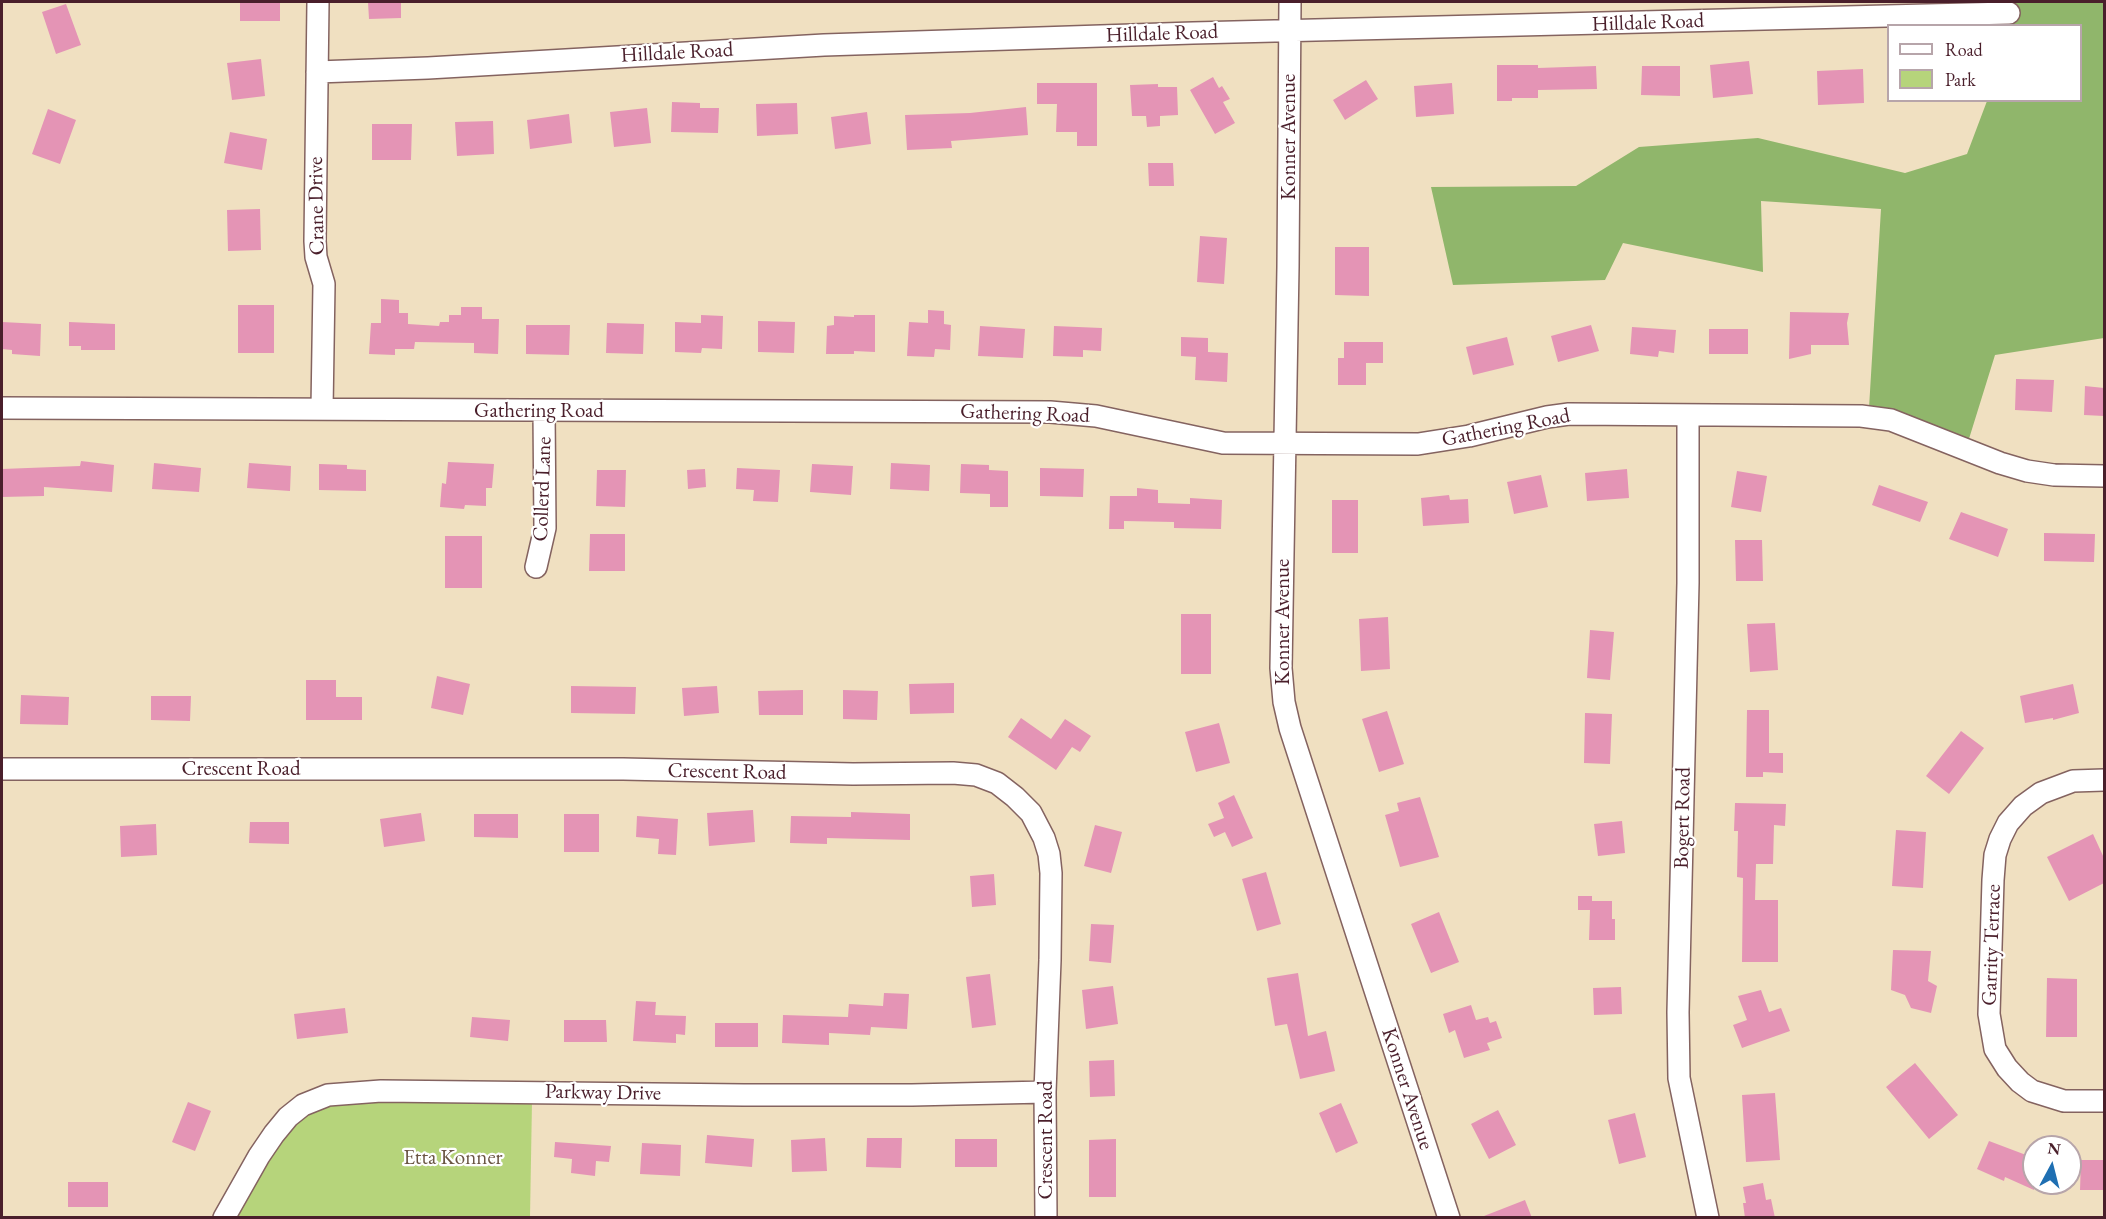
<!DOCTYPE html>
<style>
body{margin:0}
#map{position:relative;width:2106px;height:1219px;overflow:hidden;background:#f0e0c1;font-family:"EB Garamond",serif}
canvas{display:block}
.frame{position:absolute;inset:0;border:3px solid #4a1f2b;pointer-events:none}
.legend{position:absolute;left:1887px;top:24px;width:195px;height:78px;box-sizing:border-box;background:#fff;border:2px solid #b7a5aa;margin:0;padding:8px 10px;list-style:none;font-size:18px;color:#4a1f2b}
.legend li{display:flex;align-items:center;gap:12px;height:30px}
.legend b{width:30px;border:2px solid #b7a5aa}
.north{position:absolute;left:2022px;top:1135px;width:60px;height:60px;box-sizing:border-box;background:#fff;border:2px solid #b7a5aa;border-radius:50%;rotate:7deg;font-size:16px;font-weight:700;line-height:24px;text-align:center;color:#4a1f2b}
.north::after{content:'';display:block;margin:auto;width:21px;height:27px;background:#1f6fb2;clip-path:polygon(50% 0,100% 100%,50% 72%,0 100%)}
</style>
<div id="map">
<canvas width="2106" height="1219"></canvas>
<div class="frame"></div>
<ul class="legend">
<li><b style="height:8px;background:#fff"></b>Road</li>
<li><b style="height:16px;background:#b6d47b"></b>Park</li>
</ul>
<div class="north">N</div>
</div>
<script>
const g = document.querySelector('canvas').getContext('2d');
g.lineJoin = 'round';
function fill(path, color) { g.fillStyle = color; g.fill(path, 'evenodd'); }
const shape = rows => new Path2D(rows.map(r => 'M' + r).join(''));
function trace(path, color, width, dash) { g.strokeStyle = color; g.lineWidth = width; g.lineCap = dash ? 'butt' : 'round'; g.setLineDash(dash || []); g.stroke(path); }
function write(font, color, halo, rows, align = 'center') {
  g.font = font + ' "EB Garamond",serif'; g.lineWidth = 4.5; g.setLineDash([]); g.textBaseline = 'middle'; g.strokeStyle = halo; g.fillStyle = color; for (const [text, x, y, turn = 0] of rows) {
    g.save(); g.translate(x, y); g.rotate((+turn || 0) * Math.PI / 180); g.textAlign = isNaN(turn) ? turn : align; if (halo) g.strokeText(text, 0, 0); g.fillText(text, 0, 0); g.restore();
  }
}
fill(shape([
 [390,1100,532,1102,530,1217,234,1218,269,1156,300,1119,312,1110,335,1103]
]), '#b6d47b');
fill(shape([
 [2000,2,2104,2,2104,338,1995,355,1968,442,1869,408,1881,209,1761,201,1763,272,1623,243,1605,280,1453,285,1431,187,1576,186,1639,147,1758,138,1905,173,1967,154,1987,101,2080,100,2080,26,2001,25]
]), '#90b66b');
fill(shape([
 [240,2,280,2,280,21,240,21],
 [368,2,401,2,401,18,369,19],
 [66,4,81,45,56,54,42,12],
 [261,59,265,96,232,100,227,63],
 [1749,61,1753,94,1713,98,1710,65],
 [1497,65,1538,65,1538,68,1596,66,1597,89,1538,90,1538,98,1512,98,1512,101,1497,101],
 [1642,66,1680,66,1680,96,1641,95],
 [1863,69,1864,103,1818,105,1817,71],
 [1213,77,1219,88,1222,86,1230,99,1223,102,1235,123,1215,134,1190,90],
 [1366,80,1378,99,1345,120,1333,100],
 [1037,83,1097,83,1097,146,1077,146,1077,132,1056,132,1057,104,1037,104],
 [1452,83,1454,114,1416,117,1414,86],
 [1158,84,1158,87,1177,87,1178,115,1160,116,1160,126,1147,127,1146,116,1132,116,1130,85],
 [672,102,700,103,700,108,719,108,718,133,671,132],
 [797,103,798,134,757,136,756,104],
 [1026,107,1028,135,951,141,952,148,907,150,905,115,970,113],
 [647,108,651,143,614,147,610,112],
 [48,109,76,120,60,164,32,154],
 [867,112,871,144,835,149,831,117],
 [569,114,572,143,530,149,527,120],
 [493,121,494,154,457,156,455,122],
 [372,124,412,124,411,160,372,160],
 [230,132,267,139,262,170,224,163],
 [1148,163,1173,163,1174,186,1149,186],
 [260,209,261,250,228,251,227,210],
 [1200,236,1227,238,1224,284,1197,282],
 [1335,247,1369,247,1369,296,1335,295],
 [381,299,399,300,399,313,408,313,408,324,439,326,440,322,449,322,449,315,461,315,461,307,482,307,482,319,499,319,498,354,474,353,474,343,415,342,414,349,395,349,395,355,369,354,371,323,381,323],
 [238,305,274,305,274,353,238,353],
 [928,310,944,311,944,324,951,325,950,350,935,349,934,357,907,356,909,322,928,323],
 [1790,312,1849,313,1847,323,1849,345,1811,345,1811,354,1789,359],
 [701,315,723,316,722,349,702,348,701,353,675,352,675,322,701,323],
 [854,315,875,315,875,352,854,351,854,354,826,354,827,326,834,325,834,316,854,317],
 [758,321,795,322,794,353,758,352],
 [2,322,41,324,40,356,12,354,12,350,2,349],
 [69,322,115,324,115,350,81,350,81,346,69,346],
 [607,323,644,324,643,354,606,353],
 [526,325,570,325,569,355,526,354],
 [1591,325,1599,351,1558,362,1551,336],
 [980,326,1025,329,1023,358,978,356],
 [1054,326,1102,328,1101,351,1083,350,1083,357,1053,356],
 [1632,327,1676,330,1674,353,1659,351,1658,357,1630,354],
 [1709,329,1748,329,1748,354,1709,354],
 [1181,337,1208,338,1208,352,1228,353,1227,382,1195,380,1196,357,1181,356],
 [1507,337,1514,365,1473,375,1466,347],
 [1344,342,1383,342,1383,363,1366,363,1366,385,1338,385,1338,358,1344,358],
 [2016,379,2054,380,2052,412,2015,410],
 [2085,386,2104,388,2104,416,2084,415],
 [81,461,114,465,112,492,44,487,44,496,2,497,2,469,80,466],
 [448,462,494,464,492,488,486,488,486,506,465,505,464,509,440,507,442,483,446,484],
 [154,463,201,468,199,492,152,489],
 [249,463,291,466,290,491,247,488],
 [891,463,930,465,929,491,890,489],
 [319,464,347,465,347,469,366,470,366,491,319,490],
 [812,464,853,466,851,495,810,492],
 [961,464,989,465,989,470,1008,471,1008,507,990,507,990,494,960,493],
 [737,468,780,470,778,502,753,501,754,490,736,489],
 [1040,468,1084,469,1083,497,1040,496],
 [705,469,706,487,688,489,687,470],
 [1627,469,1629,498,1587,501,1585,473],
 [597,470,626,470,625,507,596,506],
 [1737,471,1767,476,1761,512,1731,507],
 [1541,475,1548,507,1514,514,1507,482],
 [1879,485,1928,502,1920,522,1872,505],
 [1137,488,1158,490,1158,503,1190,504,1190,498,1222,500,1221,529,1174,528,1174,522,1124,521,1124,529,1109,529,1110,496,1137,496],
 [1449,495,1450,500,1468,499,1469,523,1423,526,1421,498],
 [1332,500,1358,500,1358,553,1332,553],
 [1961,512,2008,529,1998,557,1949,539],
 [2044,533,2095,534,2094,562,2044,561],
 [590,534,625,534,625,571,589,571],
 [445,536,482,536,482,588,445,588],
 [1735,540,1762,540,1763,581,1736,581],
 [1181,614,1211,614,1211,674,1181,674],
 [1388,617,1390,669,1361,671,1359,619],
 [1775,623,1778,670,1750,672,1747,624],
 [1590,630,1614,632,1610,680,1587,678],
 [437,676,470,684,463,715,431,708],
 [306,680,336,680,336,697,362,697,362,720,306,720],
 [954,683,954,713,910,714,909,684],
 [2073,684,2079,713,2053,720,2053,718,2025,723,2020,696],
 [571,686,636,687,635,714,571,713],
 [717,686,719,713,684,716,682,688],
 [803,690,803,715,759,715,758,691],
 [843,690,878,691,877,720,843,719],
 [21,695,69,697,68,725,20,724],
 [151,696,191,696,190,721,151,720],
 [1747,710,1769,710,1769,753,1783,753,1783,773,1763,772,1763,777,1746,777],
 [1387,711,1404,764,1379,772,1362,719],
 [1585,713,1612,714,1610,764,1584,763],
 [1021,718,1051,739,1065,719,1091,736,1080,752,1072,747,1056,770,1008,737],
 [1219,723,1230,763,1196,772,1185,732],
 [1961,731,1984,748,1949,794,1926,776],
 [1234,795,1253,838,1232,847,1225,832,1214,837,1208,824,1224,818,1218,803],
 [1420,797,1439,857,1400,867,1385,815,1399,811,1397,803],
 [1735,803,1786,804,1785,826,1774,825,1773,864,1756,864,1755,900,1778,900,1778,962,1742,962,1743,878,1737,877,1738,831,1734,831],
 [753,810,755,842,709,846,707,813],
 [851,812,910,814,910,840,827,838,827,844,790,843,791,816,851,817],
 [421,813,425,841,384,847,380,819],
 [474,814,518,814,518,838,474,837],
 [564,814,599,814,599,852,564,852],
 [637,816,678,819,676,855,658,854,659,839,636,837],
 [1622,821,1625,853,1598,856,1594,824],
 [250,822,289,822,289,844,249,843],
 [156,824,157,855,121,857,120,826],
 [1095,825,1122,832,1111,873,1084,866],
 [1896,830,1926,832,1923,888,1892,886],
 [2093,834,2104,858,2104,883,2069,901,2047,857],
 [1266,872,1281,924,1257,931,1242,879],
 [994,874,996,905,972,907,970,876],
 [1578,896,1592,896,1592,901,1612,901,1612,919,1615,919,1615,940,1589,940,1590,910,1578,910],
 [1439,912,1459,962,1431,973,1411,924],
 [1091,924,1114,925,1111,963,1089,961],
 [1893,950,1931,951,1928,981,1937,986,1931,1013,1911,1008,1905,995,1891,990],
 [1298,973,1308,1036,1326,1031,1335,1071,1300,1079,1287,1024,1275,1026,1267,978],
 [990,974,996,1025,972,1028,966,977],
 [2047,978,2077,979,2077,1037,2046,1037],
 [1113,986,1118,1024,1086,1029,1082,990],
 [1621,987,1622,1014,1594,1015,1593,988],
 [1761,990,1769,1012,1781,1008,1790,1031,1742,1048,1733,1025,1747,1020,1738,996],
 [884,993,909,994,907,1029,871,1027,870,1035,829,1033,829,1045,782,1043,783,1015,848,1017,849,1004,883,1006],
 [636,1001,656,1002,655,1015,686,1016,685,1035,676,1034,676,1043,633,1041],
 [1471,1005,1476,1020,1488,1017,1490,1023,1496,1021,1502,1038,1487,1043,1490,1050,1464,1058,1455,1030,1449,1033,1443,1014],
 [345,1008,348,1033,297,1039,294,1014],
 [472,1017,510,1020,508,1041,470,1037],
 [564,1020,606,1020,607,1042,564,1042],
 [715,1023,758,1023,758,1047,715,1047],
 [1114,1060,1115,1096,1090,1097,1089,1061],
 [1915,1063,1958,1115,1929,1139,1886,1087],
 [1775,1093,1780,1160,1746,1162,1742,1095],
 [188,1102,211,1111,195,1151,172,1142],
 [1341,1103,1358,1143,1336,1153,1319,1113],
 [1498,1110,1516,1145,1489,1159,1471,1124],
 [1635,1113,1646,1157,1619,1164,1608,1120],
 [707,1135,754,1139,752,1167,705,1163],
 [825,1138,827,1171,792,1172,791,1140],
 [867,1138,902,1138,901,1168,866,1167],
 [955,1139,997,1139,997,1167,955,1167],
 [1116,1139,1116,1197,1089,1197,1089,1140],
 [1989,1141,2034,1158,2034,1190,2005,1177,2004,1181,1977,1169],
 [555,1142,611,1146,609,1162,596,1161,595,1176,571,1173,572,1159,554,1157],
 [642,1143,681,1145,680,1176,640,1174],
 [2081,1160,2104,1160,2104,1190,2080,1190],
 [68,1182,108,1182,108,1207,68,1207],
 [1763,1183,1766,1200,1771,1199,1775,1218,1745,1218,1743,1203,1746,1203,1743,1187],
 [1525,1200,1532,1218,1484,1218,1484,1216]
]), '#e494b5');
const minor = shape([
 [318,2,315,241,316,257,324,284,322,409],
 [1290,2,1288,267,1281,668,1284,702,1290,728,1449,1218],
 [317,72,428,68,824,45,1193,33,2009,13],
 [2,408,1050,412,1096,416,1223,443,1418,444,1469,436,1547,417,1569,414,1861,416,1891,420,2000,463,2027,471,2054,475,2104,476],
 [1688,416,1688,583,1678,1012,1679,1078,1708,1218],
 [536,567,545,528,544,411],
 [2,769,623,769,853,774,953,773,976,775,997,783,1015,797,1031,813,1044,838,1049,854,1051,873,1050,960,1045,1092,1046,1218],
 [2104,780,2073,781,2041,793,2023,806,2008,823,2000,839,1995,855,1993,880,1989,1014,1995,1049,2007,1068,2020,1082,2032,1091,2064,1101,2104,1101],
 [224,1218,259,1156,274,1134,288,1117,303,1105,328,1095,381,1091,744,1095,912,1095,1045,1092]
]);
trace(minor, '#846360', 24);
trace(minor, '#fff', 21);
write('21px', '#4a1f2b', '#fff', [
 ["Hilldale Road",1648,23,-2],
 ["Hilldale Road",1162,34,-2],
 ["Hilldale Road",677,53,-3],
 ["Konner Avenue",1289,137,-90],
 ["Crane Drive",317,206,-91],
 ["Gathering Road",539,411],
 ["Gathering Road",1025,414,2],
 ["Gathering Road",1506,428,-11],
 ["Collerd Lane",543,489,-88],
 ["Konner Avenue",1283,622,-90],
 ["Crescent Road",241,769],
 ["Crescent Road",727,772,1],
 ["Bogert Road",1683,818,-89],
 ["Garrity Terrace",1992,945,-88],
 ["Konner Avenue",1407,1089,72],
 ["Parkway Drive",603,1093,1],
 ["Crescent Road",1046,1140,-90]
]);
write('21px', '#6a5543', '#fff', [
 ["Etta Konner",453,1158]
]);
</script>
